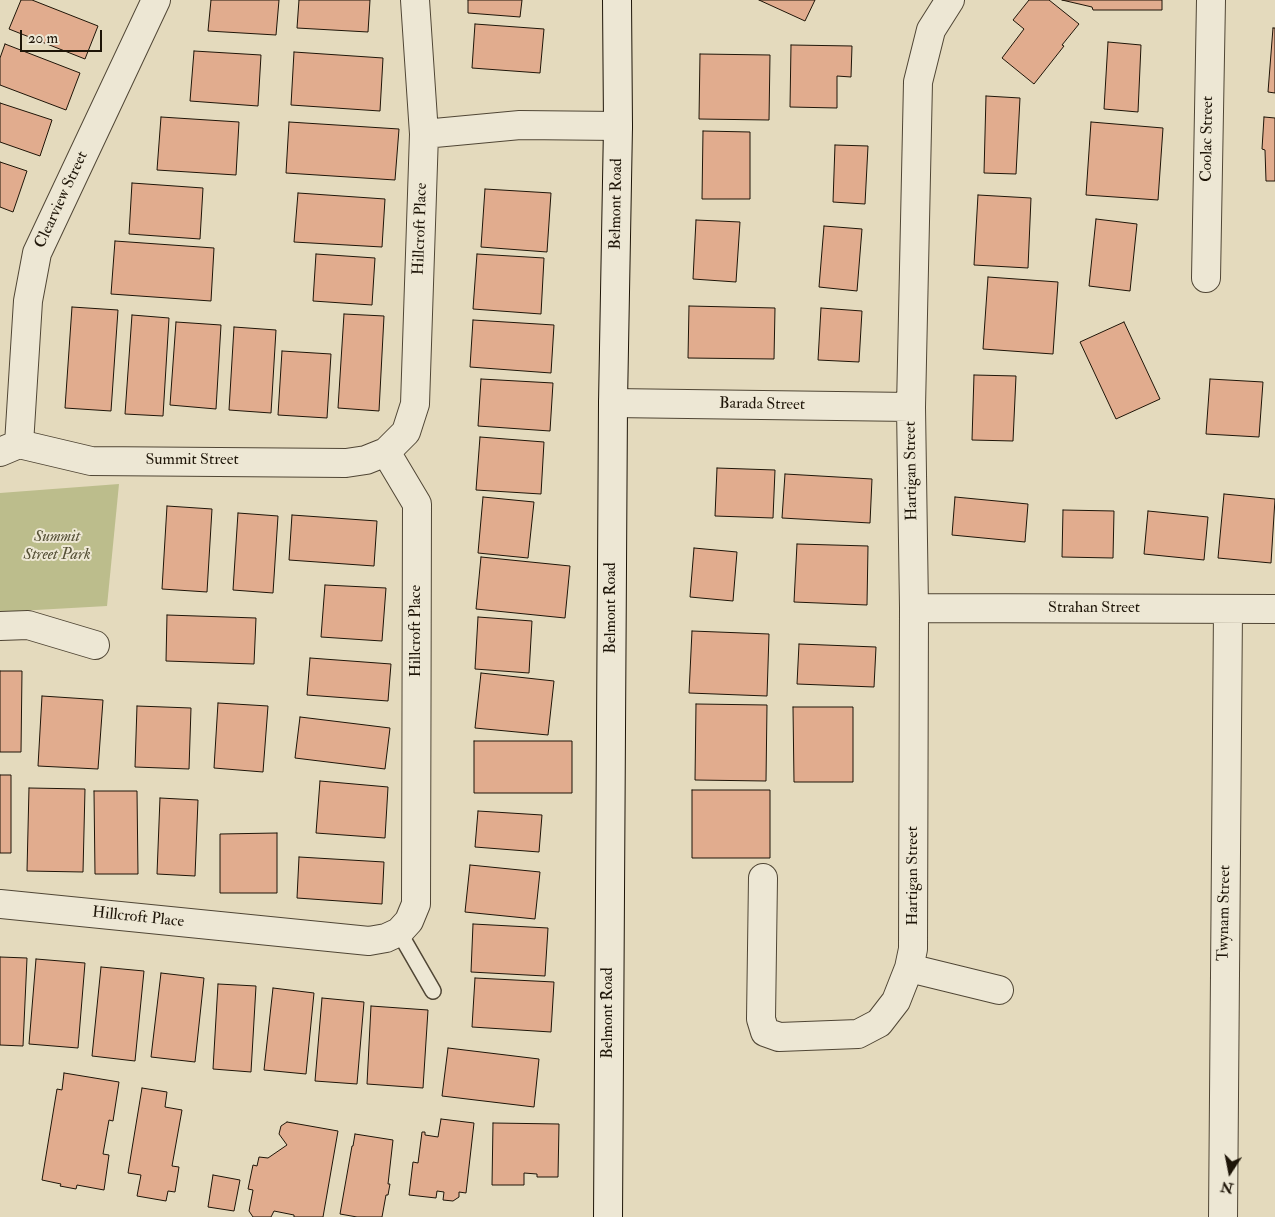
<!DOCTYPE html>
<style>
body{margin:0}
#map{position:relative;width:1275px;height:1217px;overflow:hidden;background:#e4dabd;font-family:"IM FELL Double Pica",serif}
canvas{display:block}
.north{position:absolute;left:1205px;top:1147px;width:50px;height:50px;-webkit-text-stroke:4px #ede7d4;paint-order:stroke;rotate:191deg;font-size:14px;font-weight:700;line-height:20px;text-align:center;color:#1e1508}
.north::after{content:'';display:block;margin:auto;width:18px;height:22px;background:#1e1508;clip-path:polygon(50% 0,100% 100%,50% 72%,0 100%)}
.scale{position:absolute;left:20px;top:30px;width:82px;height:22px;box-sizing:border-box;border:2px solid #1e1508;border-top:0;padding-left:6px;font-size:15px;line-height:18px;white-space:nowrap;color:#1e1508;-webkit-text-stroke:4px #ede7d4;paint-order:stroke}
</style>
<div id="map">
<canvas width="1275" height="1217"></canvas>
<div class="north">N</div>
<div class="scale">20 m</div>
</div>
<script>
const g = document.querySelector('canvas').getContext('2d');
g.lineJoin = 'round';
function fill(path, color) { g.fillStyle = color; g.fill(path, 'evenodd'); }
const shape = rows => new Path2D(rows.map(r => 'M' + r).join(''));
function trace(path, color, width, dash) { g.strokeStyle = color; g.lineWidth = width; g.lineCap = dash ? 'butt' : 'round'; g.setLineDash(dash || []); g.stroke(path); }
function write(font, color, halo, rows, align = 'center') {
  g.font = font + ' "IM FELL Double Pica",serif'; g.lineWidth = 4; g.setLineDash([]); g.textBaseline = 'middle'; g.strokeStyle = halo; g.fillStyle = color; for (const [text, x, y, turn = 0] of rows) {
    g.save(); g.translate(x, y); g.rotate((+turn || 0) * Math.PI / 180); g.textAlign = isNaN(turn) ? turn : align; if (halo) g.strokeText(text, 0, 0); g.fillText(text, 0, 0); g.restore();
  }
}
fill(shape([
 [119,484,107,606,0,612,0,493]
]), '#bcbd8c');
const building = shape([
 [21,0,32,0,98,26,85,59,9,29,21,0],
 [211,0,279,0,276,35,208,31,211,0],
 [299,0,370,0,368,32,297,28,299,0],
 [468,0,522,0,520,17,468,13,468,0],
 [759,0,815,0,805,21,759,0],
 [1029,0,1049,0,1079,24,1062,45,1064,46,1034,84,1002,58,1024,29,1013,20,1029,0],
 [1062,0,1162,0,1162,10,1093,10,1092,7,1062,0],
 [475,24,544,29,540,73,472,68,475,24],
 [1273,28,1275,28,1275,93,1268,92,1273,28],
 [1108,42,1141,45,1138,112,1104,109,1108,42],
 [5,44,80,73,66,110,0,85,0,58,5,44],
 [791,45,852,46,851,77,837,76,837,108,790,107,791,45],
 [194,51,261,55,258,106,190,101,194,51],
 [294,52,383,58,380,111,291,105,294,52],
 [700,54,770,55,769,120,699,119,700,54],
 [986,96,1020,98,1016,174,984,173,986,96],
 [0,103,52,120,40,156,0,142,0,103],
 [161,117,239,122,236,175,157,170,161,117],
 [1264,117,1275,118,1275,181,1266,181,1265,150,1262,149,1264,117],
 [289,122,399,129,395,180,286,173,289,122],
 [1091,122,1163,128,1158,200,1086,195,1091,122],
 [703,131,750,132,750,199,702,199,703,131],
 [835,145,868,146,865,204,833,202,835,145],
 [0,162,27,171,13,212,0,207,0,162],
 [132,183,203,188,200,239,129,234,132,183],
 [485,189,551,193,547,252,481,247,485,189],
 [298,193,385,199,382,247,294,242,298,193],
 [978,195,1031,198,1028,268,974,265,978,195],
 [1096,219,1137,224,1130,291,1089,286,1096,219],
 [696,220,740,222,736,282,693,279,696,220],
 [824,226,862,229,857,291,819,287,824,226],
 [115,241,214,248,211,301,111,294,115,241],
 [316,254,375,258,372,305,313,301,316,254],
 [477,254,544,258,541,314,473,309,477,254],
 [988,277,1058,282,1053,354,983,349,988,277],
 [689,306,775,308,774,359,688,358,689,306],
 [72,307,118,310,111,411,65,408,72,307],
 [821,308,862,311,859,362,818,360,821,308],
 [344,314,384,316,379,411,338,408,344,314],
 [132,315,169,318,163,416,125,414,132,315],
 [473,320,554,325,551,373,470,367,473,320],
 [176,322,221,325,216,409,170,405,176,322],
 [1124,322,1160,399,1116,419,1080,342,1124,322],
 [234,327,276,330,271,413,229,410,234,327],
 [282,351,331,354,327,418,278,415,282,351],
 [974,375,1016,376,1013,441,972,440,974,375],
 [481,379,553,383,550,431,478,426,481,379],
 [1210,379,1263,382,1259,437,1206,434,1210,379],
 [480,437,544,442,541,494,476,490,480,437],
 [717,468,775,470,773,518,715,516,717,468],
 [785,474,872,479,870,523,782,518,785,474],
 [1224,494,1275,499,1271,563,1218,558,1224,494],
 [483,497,534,502,528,558,478,553,483,497],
 [955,497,1028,504,1025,542,952,535,955,497],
 [167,506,212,509,207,592,162,589,167,506],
 [1063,510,1114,511,1113,558,1062,557,1063,510],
 [1148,511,1208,517,1204,560,1144,554,1148,511],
 [238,513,278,516,273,593,233,590,238,513],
 [292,515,377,521,374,566,289,560,292,515],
 [797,544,868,546,867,605,794,602,797,544],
 [694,548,737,552,733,601,690,597,694,548],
 [481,557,570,566,565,618,476,609,481,557],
 [325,585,386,588,382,641,321,637,325,585],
 [167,615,256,618,254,664,166,661,167,615],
 [478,617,532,621,529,673,475,669,478,617],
 [692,631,769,634,767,696,689,693,692,631],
 [799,644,876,647,874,687,797,684,799,644],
 [310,658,391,664,388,701,307,695,310,658],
 [0,671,22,671,21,752,0,752,0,671],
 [481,673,554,681,548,735,475,728,481,673],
 [42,696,103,700,98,769,38,766,42,696],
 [218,703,268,706,263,772,214,768,218,703],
 [696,704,767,705,766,781,695,780,696,704],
 [137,706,191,708,189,769,135,767,137,706],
 [793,707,853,707,853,782,794,782,793,707],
 [300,717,390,728,385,769,295,758,300,717],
 [474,741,572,741,572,793,474,793,474,741],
 [0,775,11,775,11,853,0,853,0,775],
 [320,781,388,787,385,838,316,833,320,781],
 [29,788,85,789,83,872,27,871,29,788],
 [692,790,770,790,770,858,692,858,692,790],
 [94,791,137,791,138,874,95,874,94,791],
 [160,798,198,800,195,876,157,874,160,798],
 [478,811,542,815,539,852,475,847,478,811],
 [277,833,277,893,220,893,220,834,277,833],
 [299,857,384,862,382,904,297,898,299,857],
 [470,865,540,872,535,919,465,912,470,865],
 [473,924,548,928,545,976,471,972,473,924],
 [0,957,27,958,23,1046,0,1045,0,957],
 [36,959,85,963,78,1048,29,1044,36,959],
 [101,967,144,971,135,1061,92,1056,101,967],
 [161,973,204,978,195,1062,151,1057,161,973],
 [475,978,554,982,551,1032,472,1027,475,978],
 [218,984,256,986,251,1072,213,1069,218,984],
 [273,988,314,993,306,1074,264,1070,273,988],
 [322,998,364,1002,357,1084,315,1081,322,998],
 [371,1006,428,1010,423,1088,367,1084,371,1006],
 [448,1048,539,1059,534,1107,442,1096,448,1048],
 [64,1073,119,1082,113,1121,109,1120,103,1154,109,1155,104,1190,77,1185,76,1189,60,1186,61,1184,42,1180,57,1089,62,1090,64,1073],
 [142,1088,167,1092,165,1107,182,1110,172,1166,179,1167,175,1192,168,1191,166,1201,137,1196,141,1175,128,1173,142,1088],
 [441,1119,474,1123,466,1193,459,1192,459,1197,453,1201,443,1200,444,1192,437,1191,436,1198,409,1195,413,1162,418,1163,422,1132,425,1132,425,1135,438,1137,441,1119],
 [287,1122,338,1131,323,1217,294,1217,294,1215,274,1211,271,1217,253,1217,249,1211,253,1190,248,1189,253,1165,257,1166,259,1157,268,1158,287,1145,279,1134,281,1126,287,1122],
 [493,1123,559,1124,558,1177,537,1177,537,1174,524,1173,524,1185,492,1185,493,1123],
 [355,1134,393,1140,388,1184,390,1184,388,1195,386,1195,382,1217,357,1217,340,1214,352,1146,353,1146,355,1134],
 [213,1175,240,1180,234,1211,208,1207,213,1175]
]);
fill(building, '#e1ac8e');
trace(building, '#1e1508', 1);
const lane = shape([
 [399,932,433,991]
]);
const street = shape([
 [424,134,520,125,618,126],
 [1206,278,1211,0],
 [613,403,911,407],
 [19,444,28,301,37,253,156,0],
 [0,452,19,444,91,461,346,463,366,460,386,452],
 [914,608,1275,609],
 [0,626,28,625,95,645],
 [763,878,761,1019,765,1032,779,1037,858,1034,879,1023,896,1001,909,968,913,949,914,608,911,407,918,82,931,30,950,0],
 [0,904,369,941,386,938,399,932,409,921,416,904,417,504,386,452,406,432,415,404,424,134,415,0],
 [909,968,999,990],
 [1223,1217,1228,609]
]);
const secondary = shape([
 [608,1217,613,403,618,126,617,0]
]);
trace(lane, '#504635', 18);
trace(street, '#504635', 30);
trace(secondary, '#1e1508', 30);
trace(lane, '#ede7d4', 15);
trace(street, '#ede7d4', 28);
trace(secondary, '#ede7d4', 28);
write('16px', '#1e1508', '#ede7d4', [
 ["Coolac Street",1208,139,-89],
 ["Clearview Street",62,200,-65],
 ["Belmont Road",617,204,-89],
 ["Hillcroft Place",421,229,-88],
 ["Barada Street",762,405,1],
 ["Summit Street",192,461],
 ["Hartigan Street",912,471,-91],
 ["Belmont Road",612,608,-90],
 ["Strahan Street",1094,609],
 ["Hillcroft Place",417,631,-90],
 ["Hartigan Street",914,876,-90],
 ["Twynam Street",1225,913,-89],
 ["Hillcroft Place",138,918,6],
 ["Belmont Road",609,1013,-90]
]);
write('italic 16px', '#555036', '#ede7d4', [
 ["Summit",57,538],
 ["Street Park",57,556]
]);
</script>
